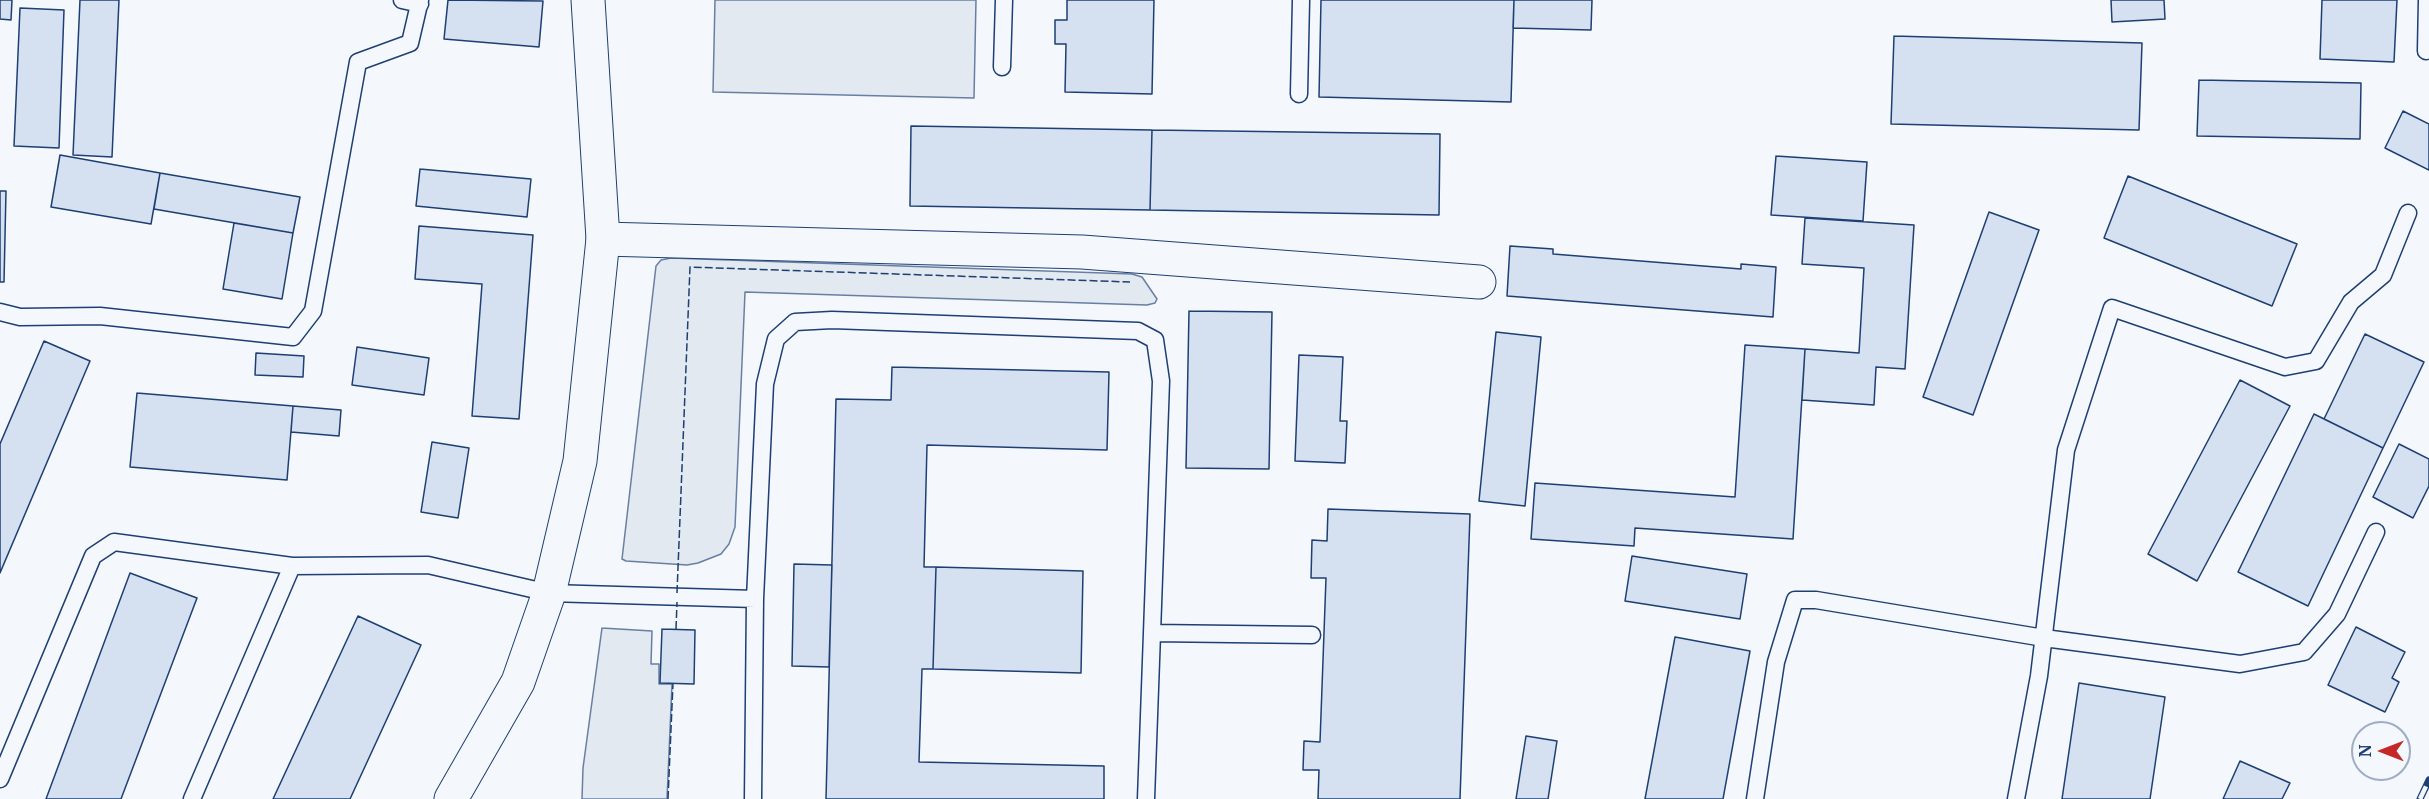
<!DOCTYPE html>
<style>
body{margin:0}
#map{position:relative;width:2429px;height:799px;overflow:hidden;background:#f4f7fb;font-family:Merriweather,serif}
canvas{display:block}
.north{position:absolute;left:2351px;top:721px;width:60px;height:60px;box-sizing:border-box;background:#f4f7fb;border:2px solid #9eadc5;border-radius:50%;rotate:270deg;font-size:16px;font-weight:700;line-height:24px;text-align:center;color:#1d3f73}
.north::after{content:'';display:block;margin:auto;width:21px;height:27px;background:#c62828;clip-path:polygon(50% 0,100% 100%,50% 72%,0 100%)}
</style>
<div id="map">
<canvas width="2429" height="799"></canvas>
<div class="north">N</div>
</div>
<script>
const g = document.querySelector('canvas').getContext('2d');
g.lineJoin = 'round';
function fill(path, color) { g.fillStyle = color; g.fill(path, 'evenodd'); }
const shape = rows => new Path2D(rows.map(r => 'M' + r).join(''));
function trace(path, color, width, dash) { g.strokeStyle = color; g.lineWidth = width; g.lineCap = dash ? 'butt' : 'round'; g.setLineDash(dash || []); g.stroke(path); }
const green = shape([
 [715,0,976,0,974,98,713,92,715,0],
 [671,258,1132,274,1142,277,1157,299,1155,303,1147,305,745,292,735,527,729,544,721,554,698,563,687,565,626,561,622,559,656,266,661,260,671,258],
 [602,628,652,631,651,664,659,664,659,684,672,684,667,799,582,799,583,768,602,628]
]);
fill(green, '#e3e9f0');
trace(green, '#687fa3', 1.5);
const building = shape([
 [0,0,12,0,11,20,0,19,0,0],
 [80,0,119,0,112,157,73,155,80,0],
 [448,0,543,1,539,47,444,39,448,0],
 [1067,0,1154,0,1152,94,1065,92,1066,44,1055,44,1055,20,1067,20,1067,0],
 [1321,0,1514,0,1511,102,1319,97,1321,0],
 [1514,0,1592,0,1591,30,1513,28,1514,0],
 [2111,0,2164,0,2165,19,2112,22,2111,0],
 [2322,0,2397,0,2394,62,2320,59,2322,0],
 [20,8,64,10,59,148,14,146,20,8],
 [1894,36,2142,43,2139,130,1891,124,1894,36],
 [2199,80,2361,83,2360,139,2197,136,2199,80],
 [2403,111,2429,124,2429,170,2385,148,2403,111],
 [911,126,1152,130,1150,210,910,206,911,126],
 [1152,130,1440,134,1439,215,1150,210,1152,130],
 [60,155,160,173,151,224,51,207,60,155],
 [1776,156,1867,162,1863,221,1771,215,1776,156],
 [420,169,531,179,527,217,416,206,420,169],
 [160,173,300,197,293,233,154,209,160,173],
 [2128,176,2297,244,2272,306,2104,238,2128,176],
 [0,191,6,191,4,282,0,282,0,191],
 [1989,212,2039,230,1973,415,1923,397,1989,212],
 [1805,218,1914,225,1905,369,1876,367,1874,405,1802,400,1805,349,1859,353,1864,268,1802,264,1805,218],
 [234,223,293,233,282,299,223,289,234,223],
 [419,226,533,235,519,419,472,416,482,284,415,279,419,226],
 [1510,246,1553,249,1553,254,1741,269,1741,264,1776,267,1773,317,1507,296,1510,246],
 [1189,311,1272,312,1269,469,1186,468,1189,311],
 [1496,332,1541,337,1525,506,1479,501,1496,332],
 [2365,334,2424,362,2383,448,2324,419,2365,334],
 [44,341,90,361,0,573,0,444,44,341],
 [1745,345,1805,349,1793,539,1635,528,1634,546,1531,539,1535,483,1735,497,1745,345],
 [357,347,429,358,424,395,352,385,357,347],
 [256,353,304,356,303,377,255,375,256,353],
 [1299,355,1343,357,1340,421,1347,421,1345,463,1295,461,1299,355],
 [892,367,1109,372,1107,450,927,445,924,567,936,567,933,669,922,669,919,762,1104,766,1104,799,826,799,836,399,891,400,892,367],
 [2240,380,2290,406,2197,581,2148,554,2240,380],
 [137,393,293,406,287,480,130,467,137,393],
 [293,406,341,410,339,436,291,432,293,406],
 [2314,414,2383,448,2308,606,2238,572,2314,414],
 [432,442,469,448,458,518,421,512,432,442],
 [2399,444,2429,459,2429,486,2413,518,2373,497,2399,444],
 [1328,509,1470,514,1460,799,1318,799,1319,770,1303,770,1304,741,1320,742,1326,578,1311,578,1312,540,1327,541,1328,509],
 [1632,556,1747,574,1740,619,1625,601,1632,556],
 [794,564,832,565,829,667,792,666,794,564],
 [936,567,1083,571,1081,673,933,669,936,567],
 [130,573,197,598,121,799,46,799,130,573],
 [358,616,421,645,350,799,273,799,358,616],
 [2356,627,2405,652,2392,678,2399,682,2385,712,2328,685,2356,627],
 [662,629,695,630,694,684,660,683,662,629],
 [1675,637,1750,651,1723,799,1645,799,1675,637],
 [2079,683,2165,697,2150,799,2062,799,2079,683],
 [1526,736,1557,741,1548,799,1516,799,1526,736],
 [2240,761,2290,783,2282,799,2223,799,2240,761]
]);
fill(building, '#d5e0f0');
trace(building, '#1d3f73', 1.5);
const service = shape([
 [402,0,420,4],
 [2426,51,2427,0],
 [1002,67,1004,0],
 [1299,94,1301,0],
 [0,312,20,317,100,316,293,337,313,311,358,62,410,43,420,0],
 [0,779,93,556,114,542,292,566,428,565,549,593,755,599,765,384,776,339,795,322,832,320,1138,331,1155,340,1161,381,1152,633,1312,635],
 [192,799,292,566],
 [753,799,755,599],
 [1146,799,1152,633],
 [1755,799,1776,662,1795,600,1816,600,2044,638,2240,664,2304,652,2337,614,2376,532],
 [2016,799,2039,676,2066,450,2112,308,2285,367,2316,361,2351,302,2383,275,2408,213]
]);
const minor = shape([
 [603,239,1082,252,1479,282]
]);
const secondary = shape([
 [451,799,518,682,549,593,580,461,603,239,588,0]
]);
trace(service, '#1d3f73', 19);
trace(minor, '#1d3f73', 35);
trace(secondary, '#1d3f73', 35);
trace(service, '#f4f7fb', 16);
trace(minor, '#f4f7fb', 33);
trace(secondary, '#f4f7fb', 33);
const rail = shape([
 [2420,799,2429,780]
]);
trace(rail, '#1d3f73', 7);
trace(rail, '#f4f7fb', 4.5, [14]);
trace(shape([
 [677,593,690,267,1130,282],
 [676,629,677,602],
 [668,799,673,683]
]), '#1d3f73', 1.5, [8, 3]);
</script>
